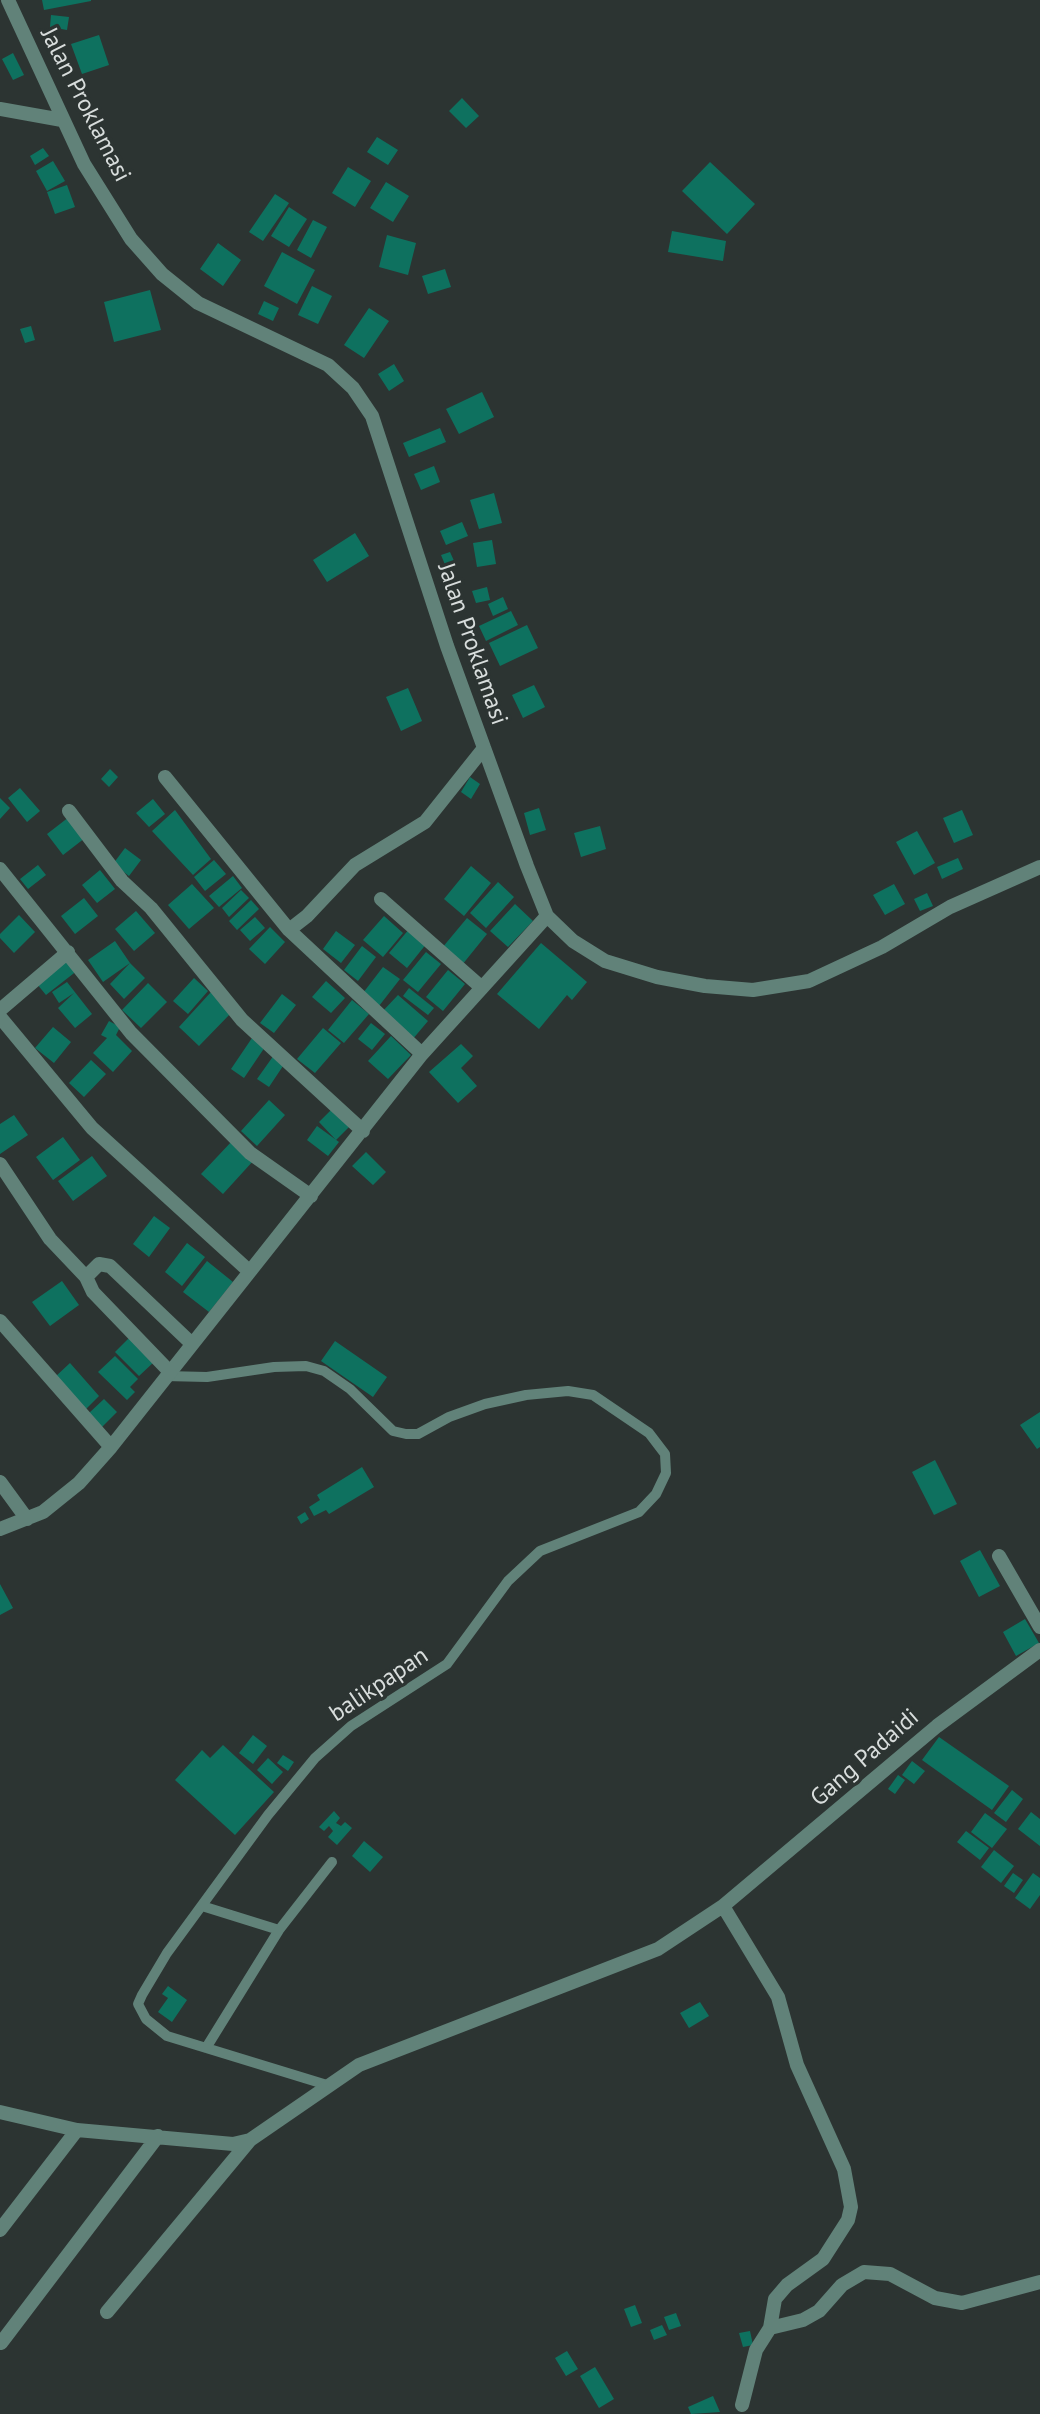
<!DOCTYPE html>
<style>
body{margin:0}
canvas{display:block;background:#2c3432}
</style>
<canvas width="1040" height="2414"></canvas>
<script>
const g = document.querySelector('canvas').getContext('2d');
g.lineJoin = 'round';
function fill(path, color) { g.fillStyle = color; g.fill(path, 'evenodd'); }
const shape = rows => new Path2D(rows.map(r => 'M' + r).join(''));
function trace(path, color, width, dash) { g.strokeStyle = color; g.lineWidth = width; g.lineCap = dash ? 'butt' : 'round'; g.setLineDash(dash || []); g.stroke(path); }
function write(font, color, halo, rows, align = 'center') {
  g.font = font + ' "PT Sans",sans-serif'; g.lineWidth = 7; g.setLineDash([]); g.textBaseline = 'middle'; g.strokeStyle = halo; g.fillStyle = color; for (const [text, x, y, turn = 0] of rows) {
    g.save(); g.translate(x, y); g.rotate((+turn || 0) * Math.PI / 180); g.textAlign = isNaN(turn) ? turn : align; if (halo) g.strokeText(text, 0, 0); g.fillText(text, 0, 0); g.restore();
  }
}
fill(shape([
 [42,0,91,0,91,1,44,10],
 [51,15,69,17,67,30,50,27],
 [99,35,109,65,82,74,71,44],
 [13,53,24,75,13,80,2,59],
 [462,98,479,116,466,128,449,111],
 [377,137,398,150,388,165,367,152],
 [43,148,49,156,35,165,30,156],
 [53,161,65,181,47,191,36,171],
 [710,162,755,204,727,234,682,191],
 [348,167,371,181,355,207,332,193],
 [386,182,409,196,393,222,370,208],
 [67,185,75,207,55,214,47,192],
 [275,194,289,203,263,241,249,232],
 [289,207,307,219,289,247,271,236],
 [313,220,327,227,311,258,297,250],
 [672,231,726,241,723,261,668,252],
 [387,235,416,243,408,275,379,267],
 [218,243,241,260,223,286,200,269],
 [282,252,315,270,297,304,264,286],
 [445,269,451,287,428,294,422,276],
 [312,286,332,296,318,324,298,315],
 [150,290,161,330,114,342,104,302],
 [264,301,279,308,273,321,258,314],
 [369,308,389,321,364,358,344,345],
 [31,326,35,340,25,343,20,329],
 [394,364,404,381,389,391,378,374],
 [482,392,494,417,459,434,446,409],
 [440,428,446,442,409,457,403,443],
 [434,466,440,482,421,490,414,474],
 [494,493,502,523,479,529,470,500],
 [462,522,468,536,446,545,440,531],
 [355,533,369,556,327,582,313,560],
 [492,540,496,564,477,567,473,543],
 [450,552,455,563,446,567,441,555],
 [487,587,490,600,476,603,472,591],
 [503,597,508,609,493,616,488,604],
 [511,611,518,625,486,641,479,626],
 [527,625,538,648,500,666,489,643],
 [534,685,545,707,523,718,512,695],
 [408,688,422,721,401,731,386,697],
 [110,769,118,777,109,787,101,779],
 [470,777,480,784,471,799,461,792],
 [20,788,40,811,27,822,8,798],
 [0,798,10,808,0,819],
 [153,799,165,814,149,827,136,813],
 [539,808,546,830,530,835,524,813],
 [175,810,211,859,193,875,152,831],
 [962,810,973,835,954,843,943,818],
 [69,817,85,838,63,855,47,834],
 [600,826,606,849,581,857,574,833],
 [917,831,935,863,914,875,896,842],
 [125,848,141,860,129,876,113,864],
 [958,858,963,869,942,879,937,867],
 [214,860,226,874,205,891,194,877],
 [38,865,46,875,28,889,20,879],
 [471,866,491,883,464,916,444,899],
 [100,870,115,889,97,903,82,885],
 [233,876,242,888,219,907,209,896],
 [498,882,514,897,486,928,470,913],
 [192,884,214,908,189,929,168,905],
 [894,884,905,904,885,915,873,895],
 [241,890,249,898,229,917,222,908],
 [927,893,933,906,920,911,914,899],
 [84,898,98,916,75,934,61,916],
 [251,900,259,909,237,930,229,921],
 [515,904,533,921,508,947,490,931],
 [136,911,155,933,134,951,115,929],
 [19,915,35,932,14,953,0,938,0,934],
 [384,916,403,933,383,957,363,940],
 [255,917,265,928,250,941,240,930],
 [467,918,487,934,462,965,442,948],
 [270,927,285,942,265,964,249,949],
 [410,928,427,943,407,968,389,953],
 [336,931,355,945,341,963,323,949],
 [115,941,130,963,103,982,88,960],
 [541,943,587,982,572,1000,567,995,539,1029,497,994],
 [362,946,376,957,358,981,344,970],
 [426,952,441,964,418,992,403,980],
 [69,959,78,970,46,995,37,984],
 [130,963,145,978,124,999,110,984],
 [383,967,400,979,379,1006,363,993],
 [448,970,465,984,443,1011,426,997],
 [194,978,208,991,188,1014,173,1001],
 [326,981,345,998,331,1013,312,997],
 [67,982,92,1014,75,1028,58,1008,74,993,59,1003,52,992],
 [148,983,167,1002,141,1028,122,1010],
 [409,988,434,1008,428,1015,403,996],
 [211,992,232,1012,199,1046,179,1027],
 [282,994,296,1005,274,1033,260,1023],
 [398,995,428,1021,412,1040,381,1013],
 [352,1000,369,1014,344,1043,328,1030],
 [109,1021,120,1027,116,1035,132,1051,113,1072,93,1053,107,1038,101,1035],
 [371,1023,385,1034,372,1050,358,1039],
 [53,1027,71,1042,54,1063,35,1048],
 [323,1028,341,1043,315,1073,297,1059],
 [391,1036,411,1055,388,1079,368,1061],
 [252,1038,265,1047,244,1078,231,1069],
 [461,1044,473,1056,461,1068,477,1086,458,1103,429,1072],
 [274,1055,285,1063,269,1087,257,1079],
 [91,1060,106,1074,84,1097,69,1083],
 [269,1100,285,1115,257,1146,241,1131],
 [333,1108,351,1125,336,1140,319,1122],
 [14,1115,28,1135,0,1154,0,1124],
 [317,1126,339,1142,328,1156,307,1140],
 [63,1137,80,1160,53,1180,36,1157],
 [233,1140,254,1160,223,1194,201,1174],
 [366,1152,386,1172,373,1185,352,1166],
 [92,1156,107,1176,73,1201,58,1181],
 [154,1216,170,1228,149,1257,133,1244],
 [187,1243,205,1257,182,1286,165,1272],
 [207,1261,233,1282,209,1312,183,1292],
 [62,1281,79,1305,50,1326,32,1302],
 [131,1336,155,1361,139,1376,115,1352],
 [335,1341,387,1377,373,1397,321,1361],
 [115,1356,138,1379,130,1387,135,1392,127,1400,98,1372],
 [70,1363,99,1396,85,1410,55,1377],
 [104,1399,117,1412,101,1428,88,1414],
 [1040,1412,1040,1447,1037,1449,1020,1425],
 [935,1460,957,1504,934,1515,912,1472],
 [362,1467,374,1487,329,1514,326,1510,314,1516,309,1507,320,1500,317,1495],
 [305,1512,309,1519,301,1524,297,1517],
 [980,1550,1000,1586,979,1597,960,1561],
 [0,1584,13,1608,0,1615],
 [1025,1619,1039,1643,1016,1656,1003,1632],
 [253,1735,267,1746,253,1764,239,1753],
 [939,1737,1009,1786,992,1810,922,1760],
 [223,1745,274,1792,235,1835,175,1780,202,1750,210,1758],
 [283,1755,294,1762,288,1771,277,1763],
 [268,1758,283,1772,272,1784,257,1770],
 [912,1761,925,1771,914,1784,902,1775],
 [898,1775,905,1780,895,1794,888,1789],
 [1012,1790,1023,1799,1006,1822,994,1813],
 [334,1811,340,1818,336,1823,341,1826,345,1822,352,1828,337,1845,328,1837,333,1831,329,1826,324,1831,319,1827],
 [1031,1812,1040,1819,1040,1846,1018,1829],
 [985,1813,1007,1829,992,1848,971,1832],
 [966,1831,989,1848,980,1860,957,1842],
 [364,1841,383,1857,370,1872,352,1856],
 [994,1850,1014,1866,1001,1883,981,1867],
 [1013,1873,1023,1880,1014,1893,1004,1886],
 [1033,1873,1040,1878,1040,1895,1030,1909,1015,1898],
 [168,1986,187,2000,172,2022,158,2012,168,1998,162,1994],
 [700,2002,709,2016,689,2028,680,2013],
 [635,2305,642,2323,631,2327,624,2309],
 [676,2313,681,2326,669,2330,664,2317],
 [662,2325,667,2335,654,2340,650,2330],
 [750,2331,753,2345,743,2347,739,2333],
 [567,2351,578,2369,566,2376,555,2358],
 [595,2367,614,2399,599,2408,580,2376],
 [713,2396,720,2412,691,2414,688,2407]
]), '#0e715f');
trace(shape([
 [165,1376,207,1377,274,1367,306,1366,324,1371,350,1389,393,1431,406,1434,418,1434,449,1417,485,1404,526,1395,568,1391,593,1395,649,1433,665,1454,666,1473,656,1494,639,1512,540,1551,508,1581,447,1664,351,1726,315,1758,268,1815,167,1953,142,1995,138,2004,146,2019,167,2036,327,2085],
 [202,1906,279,1930],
 [206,2048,279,1930,332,1862]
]), '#618279', 10);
trace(shape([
 [8,0,84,164,131,239,162,274,198,303,328,365,353,388,372,416,447,646,527,866,547,916,573,941,605,961,657,977,705,986,753,990,809,981,882,947,950,907,1040,867],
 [0,109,62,120],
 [165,777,289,930,307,916,355,865,425,822,484,748],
 [69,811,122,881,151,908,242,1020,363,1131],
 [0,869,131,1033,250,1153,311,1196],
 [381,899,481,987],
 [289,930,422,1054],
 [0,1010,68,952],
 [0,1017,92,1128,249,1271],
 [0,1164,50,1239,86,1277,93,1292,169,1371],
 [86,1277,99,1264,110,1266,191,1343],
 [0,1321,111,1447],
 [0,1482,27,1519],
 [0,1529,43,1512,79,1483,111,1447,422,1054,547,916],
 [999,1556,1040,1627],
 [723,1906,778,1997,797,2065,844,2169,851,2207,848,2220,823,2259,787,2285,775,2299,770,2328],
 [0,2112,77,2130,233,2144,250,2140,359,2065,658,1949,723,1906,937,1726,1040,1650],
 [0,2230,77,2130],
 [107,2312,250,2140],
 [1,2343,158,2136],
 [742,2405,756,2350,770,2328,803,2320,819,2311,842,2285,864,2272,890,2274,935,2298,962,2303,1040,2282]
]), '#618279', 14);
write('24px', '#d8dddc', '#2c3432', [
 ["Jalan Proklamasi",85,105,63],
 ["Jalan Proklamasi",472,644,71],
 ["balikpapan",379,1685,-34],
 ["Gang Padaidi",865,1758,-41]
]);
</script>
